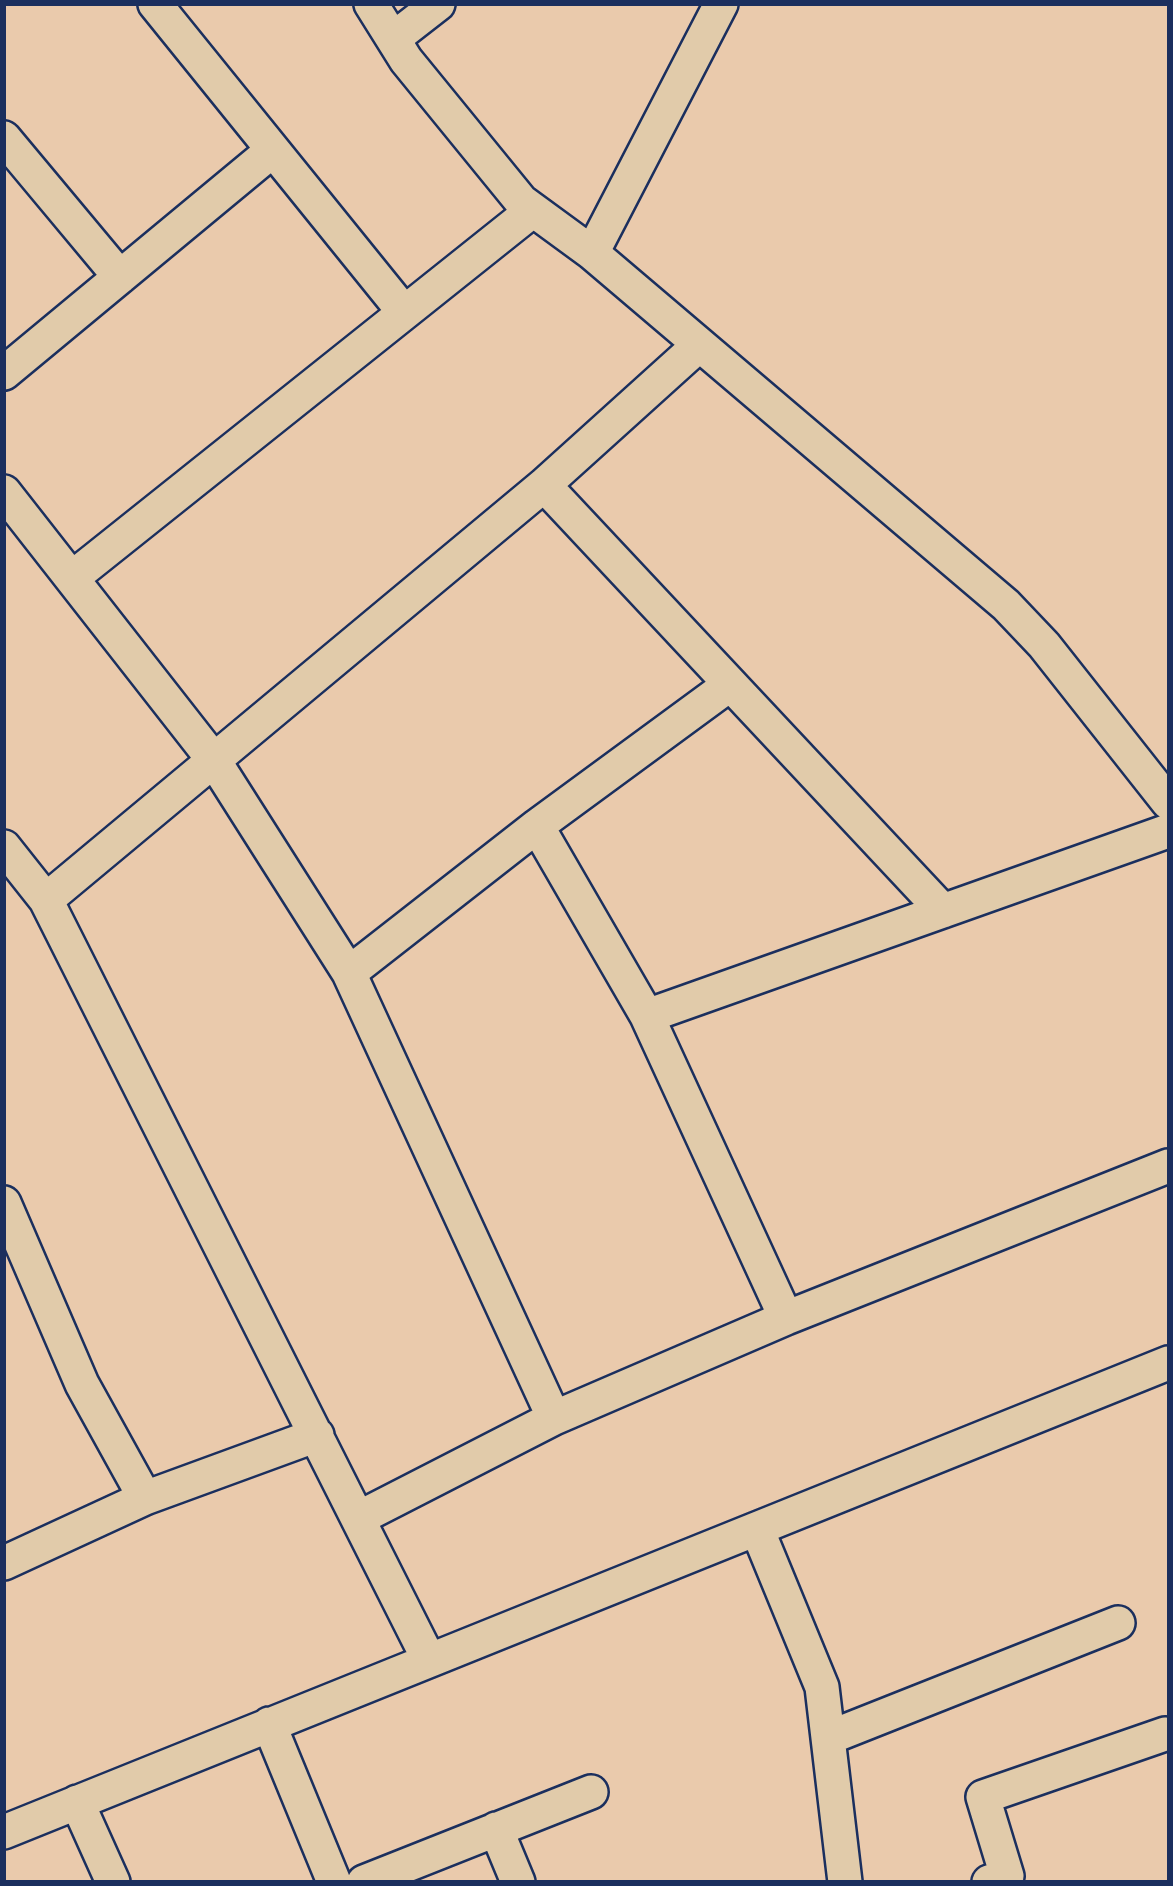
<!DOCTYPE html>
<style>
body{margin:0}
#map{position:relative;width:1173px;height:1886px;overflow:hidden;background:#eacaac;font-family:"Comic Neue",sans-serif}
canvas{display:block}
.frame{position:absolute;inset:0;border:6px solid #1b2f5e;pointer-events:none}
</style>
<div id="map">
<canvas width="1173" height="1886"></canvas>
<div class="frame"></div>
</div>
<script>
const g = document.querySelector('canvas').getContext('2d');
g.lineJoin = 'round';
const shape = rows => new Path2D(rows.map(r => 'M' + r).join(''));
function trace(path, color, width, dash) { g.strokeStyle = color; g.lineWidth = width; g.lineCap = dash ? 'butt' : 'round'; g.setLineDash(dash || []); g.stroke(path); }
const minor = shape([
 [155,4,404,312],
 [371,4,406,60,521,201,592,253,1006,605,1044,645,1168,802],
 [393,39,438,4],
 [4,138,120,277],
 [592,253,721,4],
 [4,373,273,150],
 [544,485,943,911],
 [4,492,213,759,349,973,554,1418],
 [72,578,533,210],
 [537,826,647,1016,786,1318],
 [4,847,46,900,429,1660],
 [46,900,544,485,699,345],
 [349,973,537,826,729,685],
 [647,1016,1168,831],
 [4,1203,82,1384,145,1498],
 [359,1518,554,1418,786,1318,1168,1166],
 [757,1529,822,1687,845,1882],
 [4,1563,145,1498,317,1435],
 [269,1724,334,1882],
 [828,1738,1118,1623],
 [77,1802,113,1882],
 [496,1829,518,1882],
 [4,1832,1168,1363],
 [364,1882,591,1792],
 [989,1882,1007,1876,983,1797,1165,1734]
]);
trace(minor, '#1b2f5e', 38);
trace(minor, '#e1cbaa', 33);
</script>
